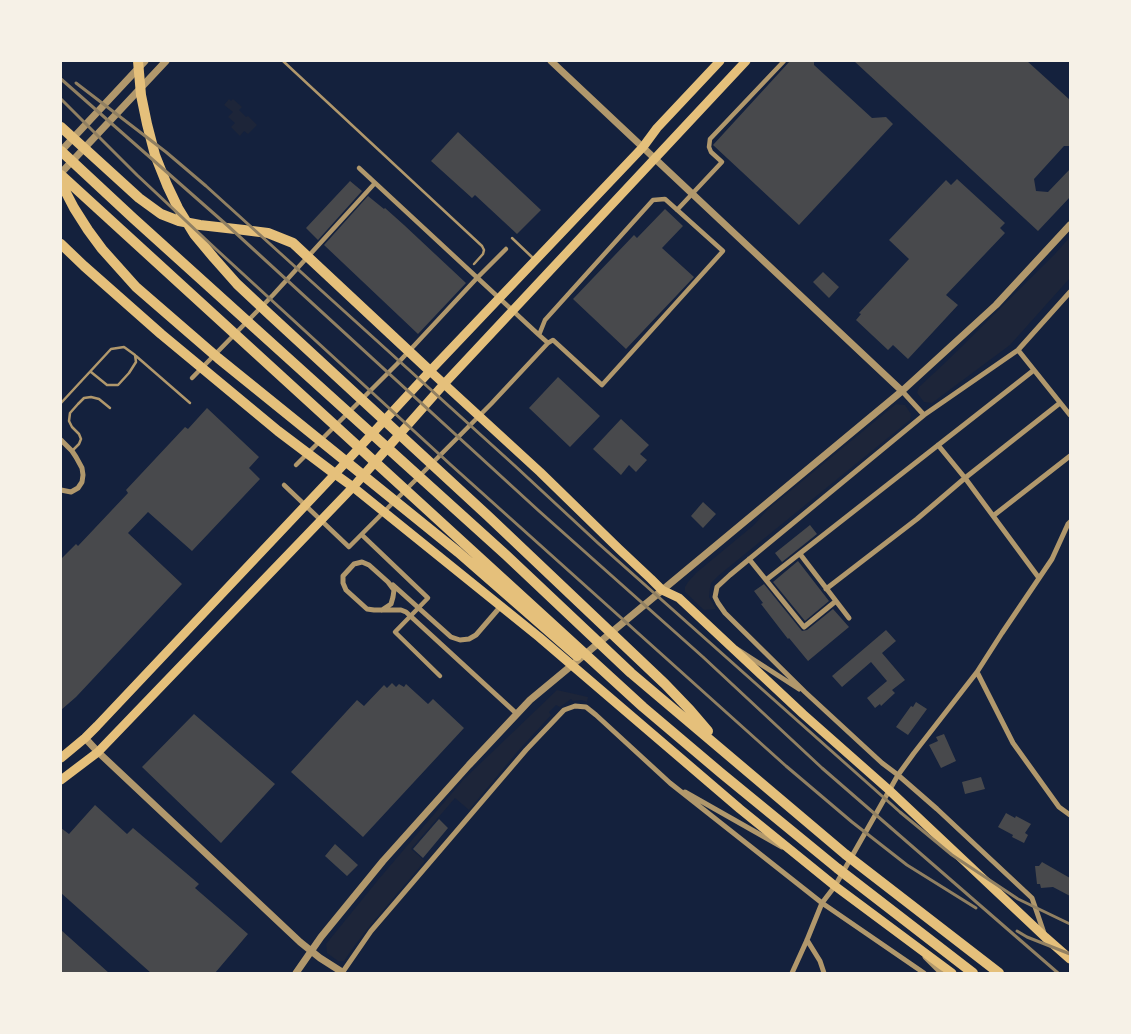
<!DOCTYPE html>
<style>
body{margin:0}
#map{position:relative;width:1131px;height:1034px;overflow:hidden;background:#14213d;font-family:"PT Sans Narrow",sans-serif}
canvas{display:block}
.frame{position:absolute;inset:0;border:62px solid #f6f1e7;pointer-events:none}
</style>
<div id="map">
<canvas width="1131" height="1034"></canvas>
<div class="frame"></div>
</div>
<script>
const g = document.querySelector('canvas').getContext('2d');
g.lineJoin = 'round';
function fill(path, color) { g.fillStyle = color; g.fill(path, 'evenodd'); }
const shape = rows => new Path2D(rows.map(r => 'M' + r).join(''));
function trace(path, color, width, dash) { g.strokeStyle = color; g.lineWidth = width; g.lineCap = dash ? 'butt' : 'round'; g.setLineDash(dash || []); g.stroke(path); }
fill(shape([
 [229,99,231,101,233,99,242,107,239,110,246,117,248,116,257,125,248,134,244,131,240,136,231,127,235,123,228,117,233,112,224,105],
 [1070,237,1070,278,1010,345,932,403,924,402,917,393,919,387,947,361,1054,255],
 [896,404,905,405,911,414,910,420,718,576,711,583,710,588,709,597,716,609,704,610,685,592,685,587,688,582,696,573,754,525,767,510],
 [557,690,588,697,587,702,582,700,573,701,571,699,560,707,556,705,549,712,551,715,518,751,469,810,455,798,411,849,425,861,373,922,355,945,344,961,338,961,327,953,326,944,378,880,463,780]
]), '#1d2539');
fill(shape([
 [790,61,814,61,814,65,872,118,886,117,893,124,799,225,713,145],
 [854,61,1027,61,1070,100,1070,146,1064,146,1034,179,1036,191,1048,192,1070,169,1070,197,1038,231],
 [458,132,541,210,517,234,475,195,472,198,431,161],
 [957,179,1005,223,1000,228,1005,233,946,295,958,305,908,359,893,345,888,350,856,320,861,314,859,313,909,259,889,240,946,180,951,185],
 [350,181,362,191,318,240,306,228],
 [368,196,384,209,385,208,404,225,466,283,418,334,324,245],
 [665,209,683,226,662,248,694,277,626,349,573,299,634,235,637,238],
 [823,272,839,287,829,298,813,282],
 [558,377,600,416,570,447,529,408],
 [207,408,259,457,249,468,260,479,192,551,148,512,128,533,182,584,76,697,61,710,61,559,76,544,78,546,128,493,126,490,185,427,188,429],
 [621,419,649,445,640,454,647,460,636,472,629,465,621,475,593,449],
 [703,502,716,514,703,528,691,516],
 [810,525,817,534,782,562,775,553],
 [798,561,829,601,805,621,773,582],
 [764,584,802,631,807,630,833,609,849,627,808,661,789,638,788,639,781,630,761,604,763,603,754,591],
 [886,630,896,641,882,653,905,680,892,690,895,693,881,706,880,704,875,708,867,698,887,681,871,662,842,687,832,676],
 [392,683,396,687,399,684,404,687,406,684,428,704,433,699,464,728,363,837,291,772,357,700,364,706,384,685,387,688],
 [916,702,927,709,908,735,896,727,911,706,913,707],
 [194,714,275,784,221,843,142,767],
 [944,734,956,761,941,768,929,745,938,741,936,737],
 [981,777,985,789,965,794,962,782],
 [95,805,127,834,133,828,199,884,195,888,248,934,215,973,151,973,61,893,61,828,69,834],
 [1006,813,1015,818,1016,816,1031,824,1025,833,1028,835,1024,843,1012,837,1013,835,998,827],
 [439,819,448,828,423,858,413,849],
 [335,844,358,865,347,876,325,856],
 [1042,862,1070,878,1070,896,1053,887,1041,888,1040,884,1037,884,1035,866,1039,866],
 [61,930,109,973,61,973]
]), '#48494c');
trace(shape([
 [283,61,482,246,484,250,483,254,474,264],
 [512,238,534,259],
 [136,356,190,403],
 [61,403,111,349,124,347,135,355,136,362,129,373,118,385,107,385,91,372],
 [72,451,79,444,81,439,79,434,72,427,69,421,70,413,78,404,84,398,91,397,99,399,110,408]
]), '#b1986c', 2.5);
trace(shape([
 [359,168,539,335],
 [677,210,722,162,711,152,709,147,710,139,784,61],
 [192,378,273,295,375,183],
 [296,465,397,364,477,278,506,249],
 [284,485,349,547,491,404,548,343,539,335,545,320,653,200,665,199,723,251,602,385,553,340,548,343],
 [362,535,428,598,395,632,440,676]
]), '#b1986c', 4.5);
trace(shape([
 [1018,350,1070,415],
 [902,391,924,415],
 [61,440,72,451,76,457,82,468,83,475,82,482,78,488,71,492,61,490],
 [938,445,965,478,1039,578],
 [993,516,1070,456],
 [800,554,849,618],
 [749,559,804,627,836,601],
 [766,580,1034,370],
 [393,585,451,637,460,640,469,639,476,635,501,606],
 [826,589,917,519,965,478,1060,403],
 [382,610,391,604,393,597,394,590,388,582,369,565,362,562,354,564,343,576,343,583,346,590,367,609,374,610,401,610,406,612,517,714],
 [737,649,799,689],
 [977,672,1013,743,1059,807,1070,815],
 [685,792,782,847],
 [1044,933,1032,898,937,809,898,775,882,763,805,692,725,613,718,603,715,597,717,587,730,575,924,415,1018,350,1070,292],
 [807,940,820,961,824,973],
 [925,957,941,973],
 [342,973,371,931,526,750,564,710,575,706,586,707,596,715,670,783,822,903,924,973],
 [792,973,807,940,822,903,835,886,898,775,914,753,977,672,1002,633,1052,559,1068,524,1070,522]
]), '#b1986c', 5);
trace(shape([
 [551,61,902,391],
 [61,151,145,61],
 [61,173,166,61],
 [85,738,98,752,300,942,320,958,342,972],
 [296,973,321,937,383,861,469,765,530,700,902,391,996,305,1070,225]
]), '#b1986c', 7);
trace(shape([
 [61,758,85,738,97,726,335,474,430,371,643,147,657,128,720,61],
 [61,780,98,752,353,487,444,384,746,61]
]), '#e5c07b', 9);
trace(shape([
 [430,371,540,472,619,549,651,579,662,590,679,598,803,714,889,790,1045,937,1070,959],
 [335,474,353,487,539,637,740,809,835,886,952,973]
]), '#e5c07b', 9);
trace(shape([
 [138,61,141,95,147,124,155,155,167,185,178,208,194,234,214,258,237,284,269,314,488,516,665,684,690,710,708,731],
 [61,127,139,198,161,214,179,221,200,225,244,230,268,233,293,243,430,371],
 [61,151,133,218,506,555,631,673,845,854,999,973],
 [61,175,643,707,721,773,837,868,973,973],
 [61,183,74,208,88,230,102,249,136,287,218,358,458,552,577,656],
 [61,244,84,266,161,334,278,431,335,474]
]), '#e5c07b', 10);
trace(shape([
 [61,79,228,226,539,511,703,657,822,768,1058,973],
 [76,83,166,152,206,186,514,465,599,544,900,812,952,855,1018,899,1070,924],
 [61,99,137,175,218,251,451,465,786,766,852,822,907,865,976,908],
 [1017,931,1027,937,1070,954]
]), '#918062', 3);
</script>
